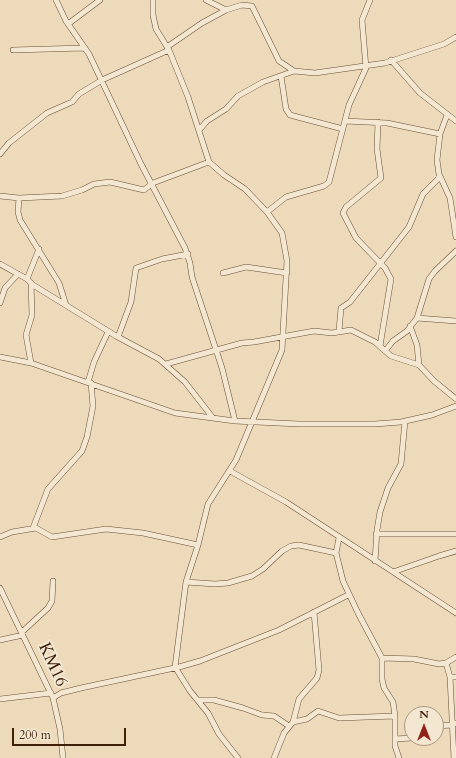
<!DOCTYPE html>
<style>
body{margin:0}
#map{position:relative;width:456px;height:758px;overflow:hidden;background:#eddaba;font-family:Cardo,serif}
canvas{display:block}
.north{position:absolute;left:404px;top:706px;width:40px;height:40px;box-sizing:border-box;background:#f3e7d2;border:1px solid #ab9781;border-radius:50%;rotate:0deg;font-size:11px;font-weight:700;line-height:16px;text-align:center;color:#3e2008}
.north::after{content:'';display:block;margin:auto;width:14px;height:18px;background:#8f2418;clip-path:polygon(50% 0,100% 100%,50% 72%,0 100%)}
.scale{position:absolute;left:12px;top:728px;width:114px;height:18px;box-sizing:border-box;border:2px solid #3e2008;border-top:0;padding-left:5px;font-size:12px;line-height:14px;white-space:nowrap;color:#3e2008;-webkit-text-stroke:3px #f3e7d2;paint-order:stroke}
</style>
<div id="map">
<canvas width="456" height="758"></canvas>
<div class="north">N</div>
<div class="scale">200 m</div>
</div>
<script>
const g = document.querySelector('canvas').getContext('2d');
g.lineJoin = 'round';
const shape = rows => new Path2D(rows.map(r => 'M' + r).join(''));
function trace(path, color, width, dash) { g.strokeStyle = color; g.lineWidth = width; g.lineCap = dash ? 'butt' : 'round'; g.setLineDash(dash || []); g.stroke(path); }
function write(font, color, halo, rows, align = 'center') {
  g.font = font + ' Cardo,serif'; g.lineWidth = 4; g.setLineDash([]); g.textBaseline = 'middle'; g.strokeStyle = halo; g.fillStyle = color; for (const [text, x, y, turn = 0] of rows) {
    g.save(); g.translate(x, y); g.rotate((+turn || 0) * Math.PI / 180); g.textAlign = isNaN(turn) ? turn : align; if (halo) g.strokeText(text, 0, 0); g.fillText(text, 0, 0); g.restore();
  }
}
const minor = shape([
 [56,0,66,21,89,54,141,164,185,248,190,263,192,277,222,368,235,421],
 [153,0,153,15,156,29,169,50,188,97,209,162,224,175,245,189,267,212,282,233,287,261,282,350,236,460,208,504,198,545,186,582,175,667,190,691,208,713,219,734,238,758],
 [206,0,226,10,242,5,252,6,279,61,294,71],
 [68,24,100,0],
 [167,47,202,23,226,10],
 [13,50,84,48],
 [391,60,420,93,456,121],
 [281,76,286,109,290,115,343,129],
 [447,115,440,134,437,160,439,174,450,198,456,237],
 [345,121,387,123,440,134],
 [378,122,377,149,381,178,346,207,343,213,356,238,385,268,391,279,380,346],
 [200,129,207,121,226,109,238,96,263,82,294,71,315,73,385,63,444,44,456,37],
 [0,154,9,143,47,113,72,102,79,94,102,80,169,50],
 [0,196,19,198,62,196,82,190,94,184,110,182,144,190,153,183,209,162],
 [19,198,18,212,20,220,59,283,66,305],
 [267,212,286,197,324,186,329,182,349,105,366,68,362,20,370,0],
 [0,264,27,279,33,285,116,336,159,359,185,382,213,418],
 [223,273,246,267,287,273],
 [27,279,39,249],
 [31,283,32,315,26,335,31,363],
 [0,303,5,288,18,274],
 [417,318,456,321],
 [410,326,417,345,419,365,434,381,456,399],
 [339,331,341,308,350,302,409,227,423,194,440,177],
 [118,337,131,302,136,268,162,259,188,254],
 [385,351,393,341,407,331,417,318,429,279,435,271,456,251],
 [0,357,31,363,175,413,235,421,299,424,375,424,401,422,432,415,456,406],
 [166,364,242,343,254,342,314,331,332,333,351,330,375,342,391,356,419,365],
 [88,382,94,362,108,332],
 [230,471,286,502,456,613],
 [33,528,48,489,82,451,87,437,93,406,91,383],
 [376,534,456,534],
 [0,537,12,532,36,528,52,537,106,529,143,533,198,545],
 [339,538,336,553,343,581,358,613,382,658,382,679,384,688,393,702,395,716,395,746,399,758],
 [375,561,377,530,380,512,388,488,401,464,405,421],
 [393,572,439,556,456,551],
 [186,582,215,584,228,583,252,576,263,569,282,551,291,546,299,545,336,553],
 [0,588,53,698,60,729,63,758],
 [22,632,48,608,52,601,53,581],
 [0,640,23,635],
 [382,658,414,659,439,664,446,663],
 [450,677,456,677],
 [53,698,61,693,81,688,179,667,200,661,279,630,348,595],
 [0,699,51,693],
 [198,700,214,700,243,708,262,715,274,716,289,726],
 [293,722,307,719,318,711,339,718,395,716],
 [436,726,452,725,456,723],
 [395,739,412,738],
 [274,758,284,733,293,722,299,699,317,678,319,670,314,612],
 [454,758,450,677,446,663,456,657]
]);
trace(minor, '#6a4e34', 6);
trace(minor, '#f3e7d2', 5);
write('17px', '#3e2008', '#f3e7d2', [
 ["KM16",52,665,65]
]);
</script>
